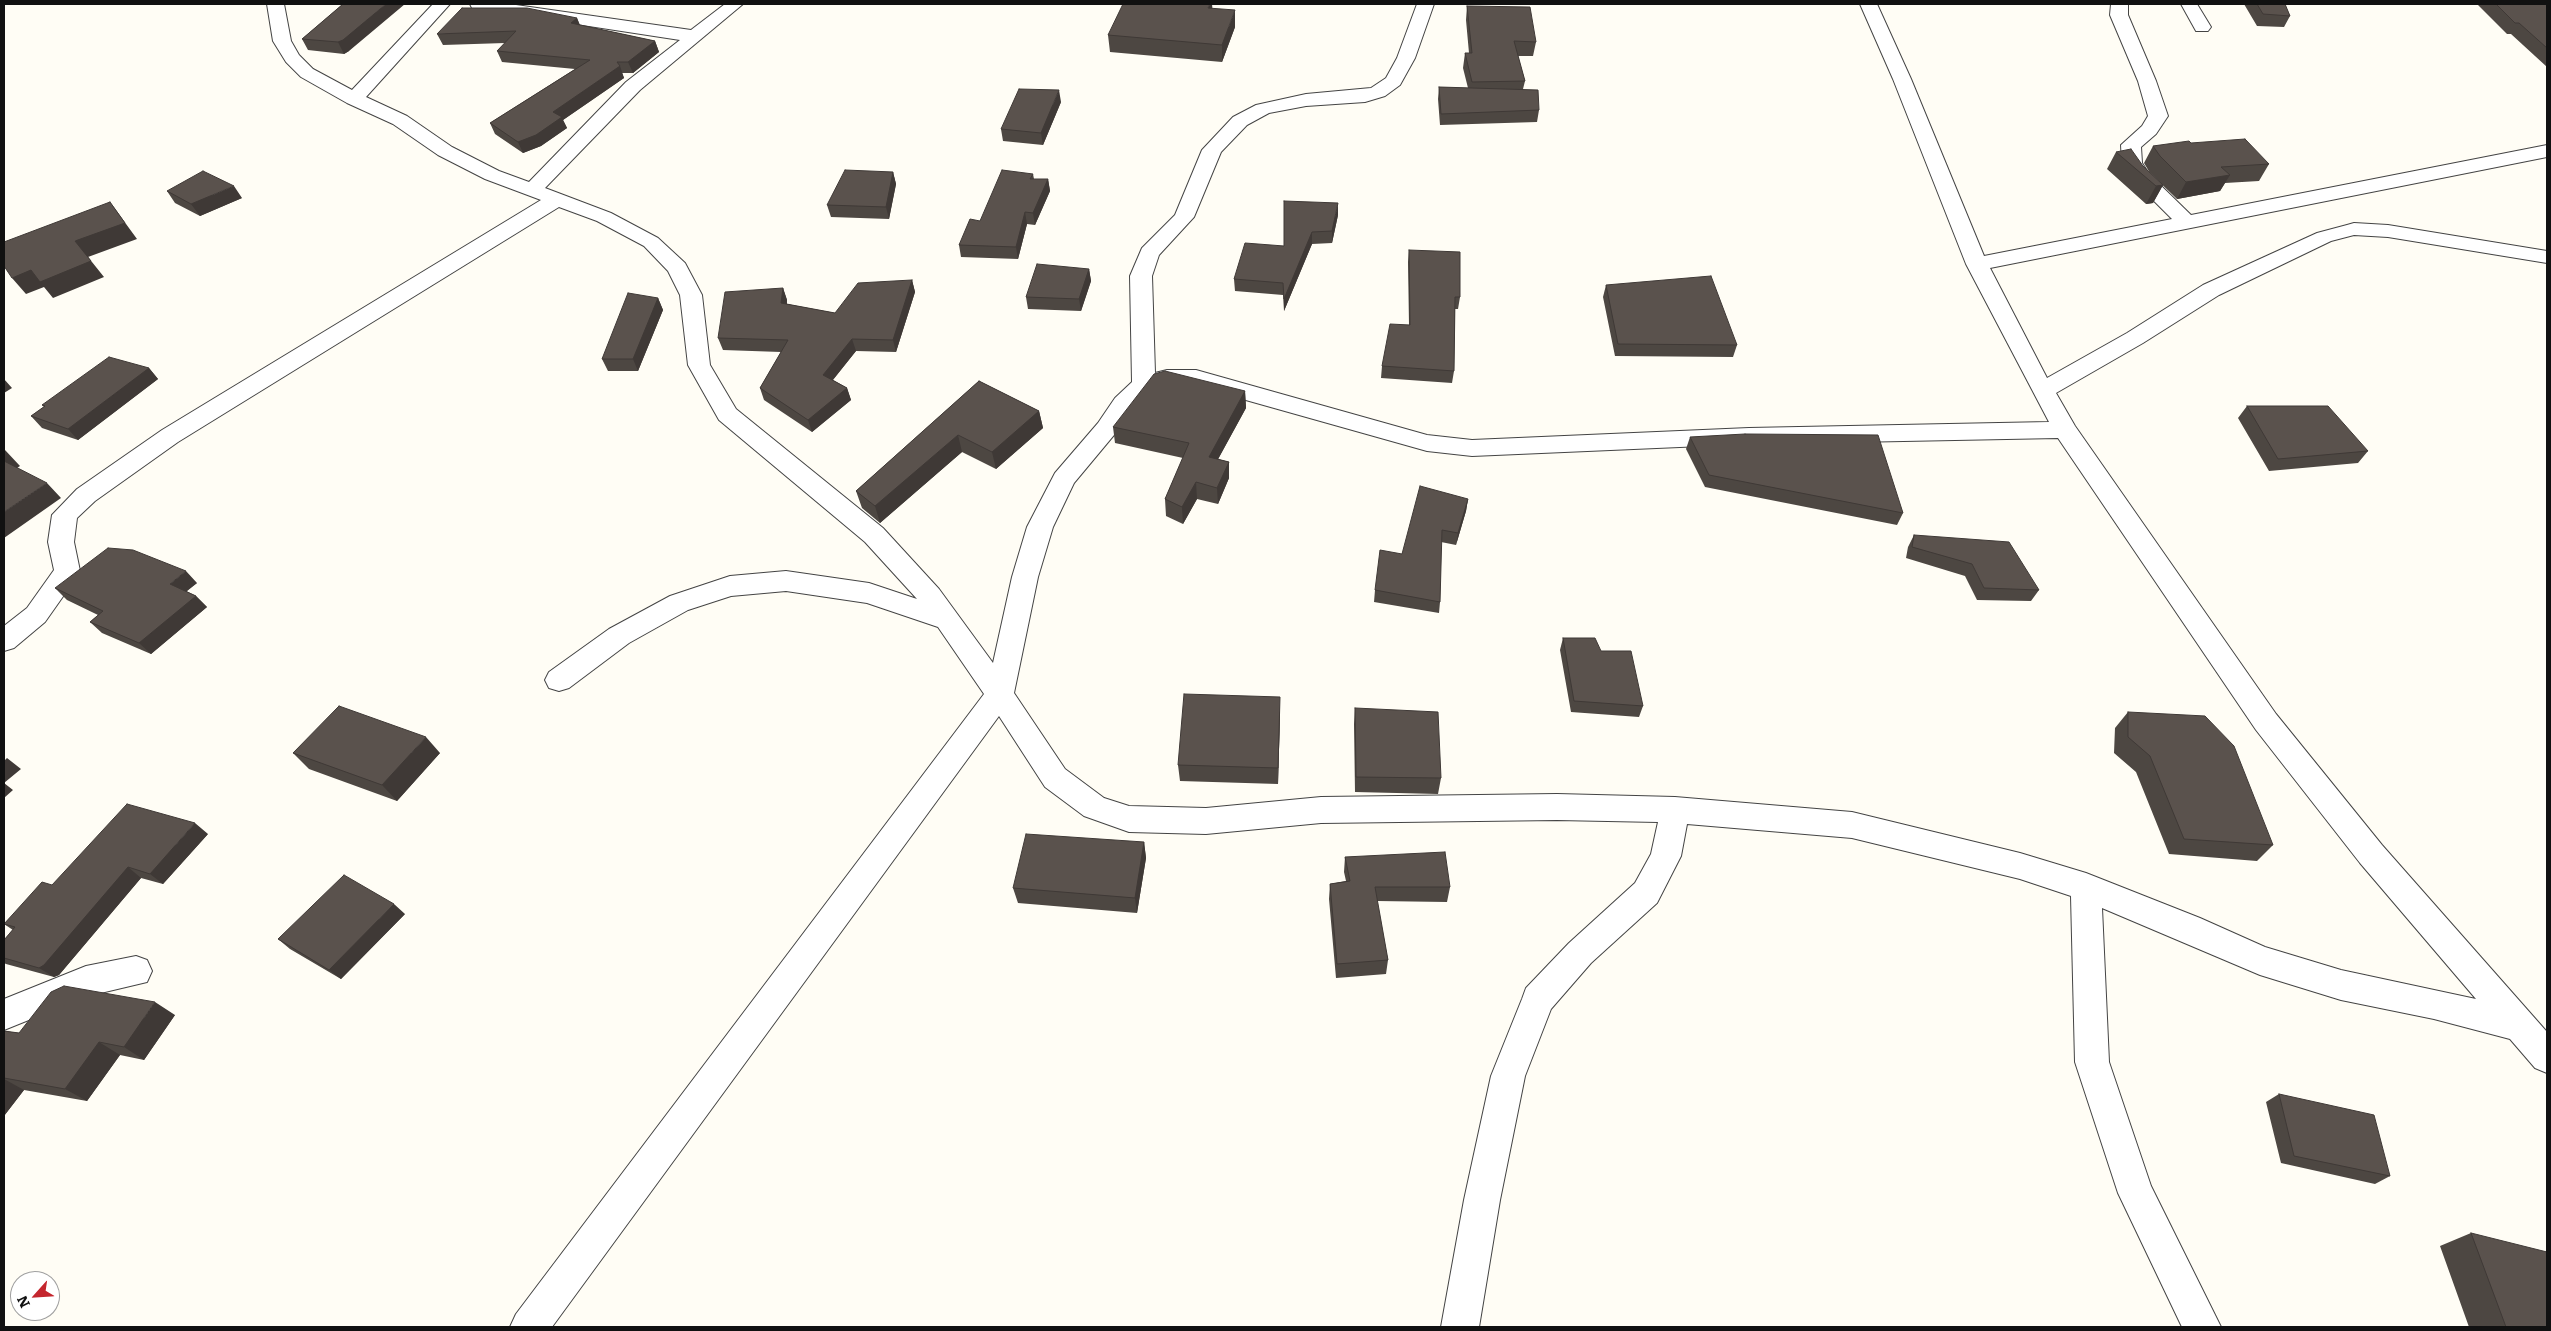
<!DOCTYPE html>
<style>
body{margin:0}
#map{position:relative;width:2551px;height:1331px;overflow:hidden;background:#fffdf5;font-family:Literata,serif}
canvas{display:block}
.frame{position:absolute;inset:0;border:5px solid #111;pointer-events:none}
.north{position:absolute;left:10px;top:1271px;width:50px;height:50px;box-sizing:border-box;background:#fff;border:1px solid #a0a0a0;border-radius:50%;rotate:244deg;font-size:14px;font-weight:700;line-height:20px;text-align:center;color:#111}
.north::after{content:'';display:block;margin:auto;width:18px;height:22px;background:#c4262e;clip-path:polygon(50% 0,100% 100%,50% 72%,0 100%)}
</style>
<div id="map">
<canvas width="2551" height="1331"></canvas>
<div class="frame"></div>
<div class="north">N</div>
</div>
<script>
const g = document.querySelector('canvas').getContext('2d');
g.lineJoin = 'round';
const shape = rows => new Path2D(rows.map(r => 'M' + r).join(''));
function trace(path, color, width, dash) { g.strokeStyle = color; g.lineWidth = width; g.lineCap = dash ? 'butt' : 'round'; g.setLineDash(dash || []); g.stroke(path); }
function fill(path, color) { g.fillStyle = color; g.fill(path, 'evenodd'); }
const minor = shape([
 [267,4,284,4,291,41,299,55,313,69,352,90,433,4,450,4,366,97,407,116,452,147,499,171,529,182,626,82,680,40,478,9,472,8,470,4,509,4,691,30,725,4,743,4,640,90,545,188,611,213,658,238,685,263,702,295,710,365,736,409,883,528,939,589,993,663,1012,577,1027,527,1055,473,1098,423,1115,398,1132,382,1130,276,1142,248,1175,215,1202,150,1233,117,1256,105,1306,94,1371,88,1386,78,1397,58,1417,4,1434,4,1415,58,1400,85,1385,96,1365,102,1306,106,1269,113,1247,125,1221,152,1194,217,1159,255,1152,276,1155,373,1167,370,1196,370,1427,435,1472,440,1749,428,2049,422,1966,264,1893,79,1860,4,1877,4,1911,79,1984,256,2172,219,2135,182,2122,163,2121,145,2142,126,2148,116,2138,81,2110,15,2111,4,2128,4,2128,15,2156,81,2168,116,2156,134,2141,147,2142,163,2149,174,2191,215,2547,145,2547,157,1990,268,2047,378,2127,333,2203,285,2317,233,2347,225,2354,223,2388,225,2547,251,2547,263,2388,237,2354,235,2331,241,2219,295,2143,343,2056,393,2075,426,2276,714,2382,845,2547,1032,2547,1073,2535,1068,2510,1039,2434,1019,2341,1000,2260,975,2102,908,2109,1062,2151,1186,2221,1327,2182,1327,2118,1193,2075,1062,2071,896,2020,879,1852,838,1687,824,1681,856,1657,903,1591,963,1551,1009,1525,1076,1500,1200,1479,1327,1441,1327,1464,1200,1491,1076,1522,999,1526,988,1569,943,1635,883,1651,854,1658,822,1557,820,1321,823,1206,834,1129,832,1084,816,1045,787,999,716,552,1327,510,1327,516,1314,984,694,938,627,867,603,786,591,731,596,688,610,629,643,569,688,559,691,549,688,545,680,549,672,609,629,670,596,730,576,786,571,869,583,917,599,865,542,719,420,688,365,680,295,668,271,644,246,597,221,559,207,178,442,95,501,77,518,74,542,80,571,76,578,45,622,14,648,4,651,4,626,27,608,54,570,48,542,52,515,77,489,162,430,541,200,485,179,438,155,393,124,347,103,301,77,286,62,273,41,267,4],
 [1167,386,1196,386,1427,451,1472,456,1749,444,2058,438,2256,730,2360,863,2476,999,2341,970,2265,947,2200,918,2086,873,2020,853,1852,812,1675,797,1557,794,1321,797,1206,808,1129,806,1104,798,1065,769,1014,693,1038,577,1053,527,1074,483,1114,435,1131,410,1152,390,1167,386],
 [2181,4,2197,4,2211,27,2208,31,2196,31,2181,4],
 [136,956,147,960,152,971,147,982,88,996,4,1030,4,999,86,966,136,956]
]);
trace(minor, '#444', 2);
fill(minor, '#fff');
fill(shape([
 [343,4,349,51,344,54,308,50,302,39],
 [2244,4,2285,4,2290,16,2284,27,2257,26],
 [2477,4,2547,4,2547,67,2511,34,2507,34],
 [1467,6,1536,42,1533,56,1518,56,1525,81,1523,89,1539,110,1537,122,1440,125,1438,99,1439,87,1468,88,1463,68,1465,53,1469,53,1466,20],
 [577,18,580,25,655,41,659,52,633,73,622,73,624,78,563,120,567,128,541,146,523,153,495,134,490,123,575,69,502,62,497,51,505,43,443,45,437,34],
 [1235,27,1222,62,1110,52,1108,35],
 [1061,102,1043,145,1003,141,1001,129],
 [2191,143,2269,164,2259,181,2225,183,2220,191,2177,199,2150,173,2144,163,2153,146],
 [2116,152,2143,166,2163,185,2153,203,2146,204,2107,169],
 [893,172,896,184,889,219,831,217,827,205],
 [1033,174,1034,179,1048,179,1050,191,1035,225,1027,224,1018,259,961,257,959,245,980,221],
 [167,191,242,198,200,216,175,203],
 [1338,215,1332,243,1312,244,1284,311,1283,295,1235,291,1234,279,1284,246],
 [1409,250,1460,297,1458,309,1455,309,1454,371,1452,383,1381,378,1382,366,1409,325,1408,262],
 [1089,269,1091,281,1081,311,1028,309,1026,297],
 [912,280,915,292,896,352,856,351,833,380,847,388,851,400,812,432,764,400,760,388,781,352,723,350,718,338,783,288,787,300,787,304,835,313],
 [1606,285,1737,345,1733,357,1615,356,1603,297],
 [658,298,663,310,638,371,608,371,602,359],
 [149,368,158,379,78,440,42,428,31,416,44,407,42,405],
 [979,381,1039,411,1043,428,996,469,962,452,880,523,862,508,856,491],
 [1245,391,1246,408,1218,459,1229,462,1229,478,1218,504,1197,499,1183,524,1166,516,1165,499,1183,458,1115,443,1113,427],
 [2247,406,2368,451,2358,463,2269,471,2238,418],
 [1690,437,1903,513,1897,525,1705,487,1686,449],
 [1468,499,1466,511,1456,545,1441,542,1440,602,1439,613,1374,602,1375,590,1402,554],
 [1914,535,2039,590,2031,601,1977,600,1965,576,1906,558,1908,547],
 [197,583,186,591,196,596,207,607,151,654,102,633,90,622,98,615,67,600,55,588],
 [1563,638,1601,651,1643,706,1639,717,1571,712,1560,650],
 [1355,708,1441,778,1438,794,1355,792,1354,724],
 [2128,712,2273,845,2257,861,2169,854,2136,772,2114,753,2115,728],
 [1280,714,1278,784,1180,781,1178,765],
 [293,753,440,753,397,801,309,769],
 [208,834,163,884,141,878,59,975,54,977,6,964,4,963,4,940,13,930,4,924,52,885],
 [1144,842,1146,858,1137,913,1018,903,1013,888],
 [1345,857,1450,887,1447,902,1377,901,1388,960,1386,974,1336,978,1329,899,1330,884,1346,881,1344,872],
 [405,914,341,979,290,949,278,939],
 [175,1015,144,1060,120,1055,87,1101,24,1090,4,1116,4,1031,19,1033],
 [2279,1094,2390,1176,2375,1184,2281,1163,2266,1102],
 [2471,1233,2547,1327,2469,1327,2440,1246]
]), '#4d4742');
fill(shape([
 [386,4,405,4,349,51,344,54,338,42],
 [1210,4,1212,4,1213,15,1208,8],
 [1235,10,1235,27,1222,62,1222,45],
 [577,18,581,29,571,23],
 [655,41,659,52,633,73,628,62],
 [620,66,624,78,563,120,567,128,541,146,523,153,518,142,553,112],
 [1059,90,1061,102,1043,145,1041,133],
 [893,172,896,184,889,219,886,207],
 [2230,175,2220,191,2177,199,2186,182],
 [1048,179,1050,191,1035,225,1033,213],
 [2163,185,2153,203,2146,204,2156,186],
 [234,186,242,198,200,216,191,204],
 [110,202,137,239,88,257,104,277,53,298,44,287,26,294,12,278,75,241],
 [1338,203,1338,215,1332,243,1332,231],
 [1025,212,1027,224,1018,259,1016,247],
 [1312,232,1312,244,1284,311,1284,299],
 [1089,269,1091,281,1081,311,1079,299],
 [912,280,915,292,896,352,893,340],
 [783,288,787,300,785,315,781,303],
 [658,298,663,310,638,371,633,359],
 [852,339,856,351,827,387,823,375],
 [149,368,158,379,78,440,68,429],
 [4,379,12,388,4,393],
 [847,388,851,400,812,432,808,420],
 [1245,391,1246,408,1210,474,1209,457],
 [1039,411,1043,428,996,469,992,452],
 [958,435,962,452,880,523,875,506],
 [5,450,20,466,11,472,4,465,4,451],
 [1229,462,1229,478,1218,504,1217,488],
 [1196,482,1197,499,1183,524,1182,507],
 [47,483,61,498,4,538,4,512],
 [1468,499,1466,511,1456,545,1458,533],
 [186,571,197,583,181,596,170,584],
 [196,596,207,607,151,654,139,643],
 [1280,697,1280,714,1278,784,1278,768],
 [426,737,440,753,397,801,382,785],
 [7,758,21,769,4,783,13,790,4,798,4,761],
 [195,823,208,834,163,884,150,874],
 [1144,842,1146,858,1137,913,1135,898],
 [128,867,141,878,59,975,54,977,39,968],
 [394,904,405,914,341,979,329,970],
 [155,1002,175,1015,144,1060,124,1047],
 [99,1042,120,1055,87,1101,65,1089],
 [4,1079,24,1090,4,1116]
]), '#3f3936');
const building = shape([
 [343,4,386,4,343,40,338,42,302,39,343,4],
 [1123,4,1210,4,1208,8,1235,10,1222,45,1108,35,1123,4],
 [2257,4,2285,4,2290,16,2263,14,2257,4],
 [2496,4,2547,4,2547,48,2519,23,2515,23,2496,4],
 [1467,6,1530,7,1536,42,1514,41,1525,81,1472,82,1465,53,1472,53,1467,6],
 [462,8,527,8,577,18,571,23,655,41,628,62,617,62,620,66,553,112,562,117,536,135,518,142,490,123,590,60,497,51,516,31,437,34,462,8],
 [1439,87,1538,90,1539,110,1441,114,1439,87],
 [1019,89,1059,90,1041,133,1001,129,1019,89],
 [2245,139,2269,164,2221,167,2230,175,2186,182,2160,156,2153,146,2189,141,2191,143,2245,139],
 [2131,149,2143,166,2163,185,2156,186,2116,152,2131,149],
 [845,170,893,172,886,207,827,205,845,170],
 [1002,170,1033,174,1030,179,1048,179,1033,213,1025,212,1016,247,959,245,970,219,980,221,1002,170],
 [203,171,234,186,191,204,167,191,203,171],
 [1284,201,1338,203,1332,231,1312,232,1284,299,1283,283,1234,279,1245,243,1284,246,1284,201],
 [110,202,125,223,75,241,91,261,40,282,31,270,12,278,4,266,4,242,110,202],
 [1409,250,1460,252,1460,297,1455,297,1454,371,1382,366,1390,324,1410,325,1409,250],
 [1037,264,1089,269,1079,299,1026,297,1037,264],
 [1711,276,1737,345,1618,344,1606,285,1711,276],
 [912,280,893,340,852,339,823,375,847,388,808,420,760,388,788,340,718,338,725,292,783,288,781,303,835,313,858,283,912,280],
 [628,293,658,298,633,359,602,359,628,293],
 [109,357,149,368,68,429,31,416,45,406,42,405,109,357],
 [1165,371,1245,391,1209,457,1229,462,1217,488,1196,482,1182,507,1165,499,1189,443,1113,427,1154,374,1165,371],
 [979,381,1039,411,992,452,958,435,875,506,856,491,979,381],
 [2247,406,2328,406,2368,451,2278,459,2247,406],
 [1745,434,1878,435,1903,513,1709,475,1690,437,1745,434],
 [4,461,47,483,4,512,4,461],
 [1420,486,1468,499,1458,533,1442,530,1440,602,1375,590,1380,550,1402,554,1420,486],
 [1914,535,2009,542,2039,590,1984,588,1972,564,1912,547,1914,535],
 [108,548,133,550,186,571,170,584,196,596,139,643,90,622,103,611,55,588,108,548],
 [1563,638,1595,638,1601,651,1631,651,1643,706,1574,701,1563,638],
 [1184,694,1280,697,1278,768,1178,765,1184,694],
 [339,706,426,737,382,785,293,753,339,706],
 [1355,708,1438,712,1441,778,1356,777,1355,708],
 [2128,712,2205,716,2234,746,2273,845,2184,839,2150,756,2128,737,2128,712],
 [127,804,195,823,150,874,128,867,44,965,39,968,4,958,4,940,15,927,4,924,42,882,52,885,127,804],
 [1026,834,1144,842,1135,898,1013,888,1026,834],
 [1445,852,1450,887,1375,887,1388,960,1337,964,1330,884,1350,881,1345,857,1445,852],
 [344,875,394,904,329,970,278,939,344,875],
 [64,986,155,1002,124,1047,99,1042,65,1089,4,1078,4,1031,19,1033,51,992,64,986],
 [2279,1094,2374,1115,2390,1176,2294,1156,2279,1094],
 [2471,1233,2547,1252,2547,1327,2506,1327,2471,1233]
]);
fill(building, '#5a524d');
trace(building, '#3f3936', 1);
</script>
